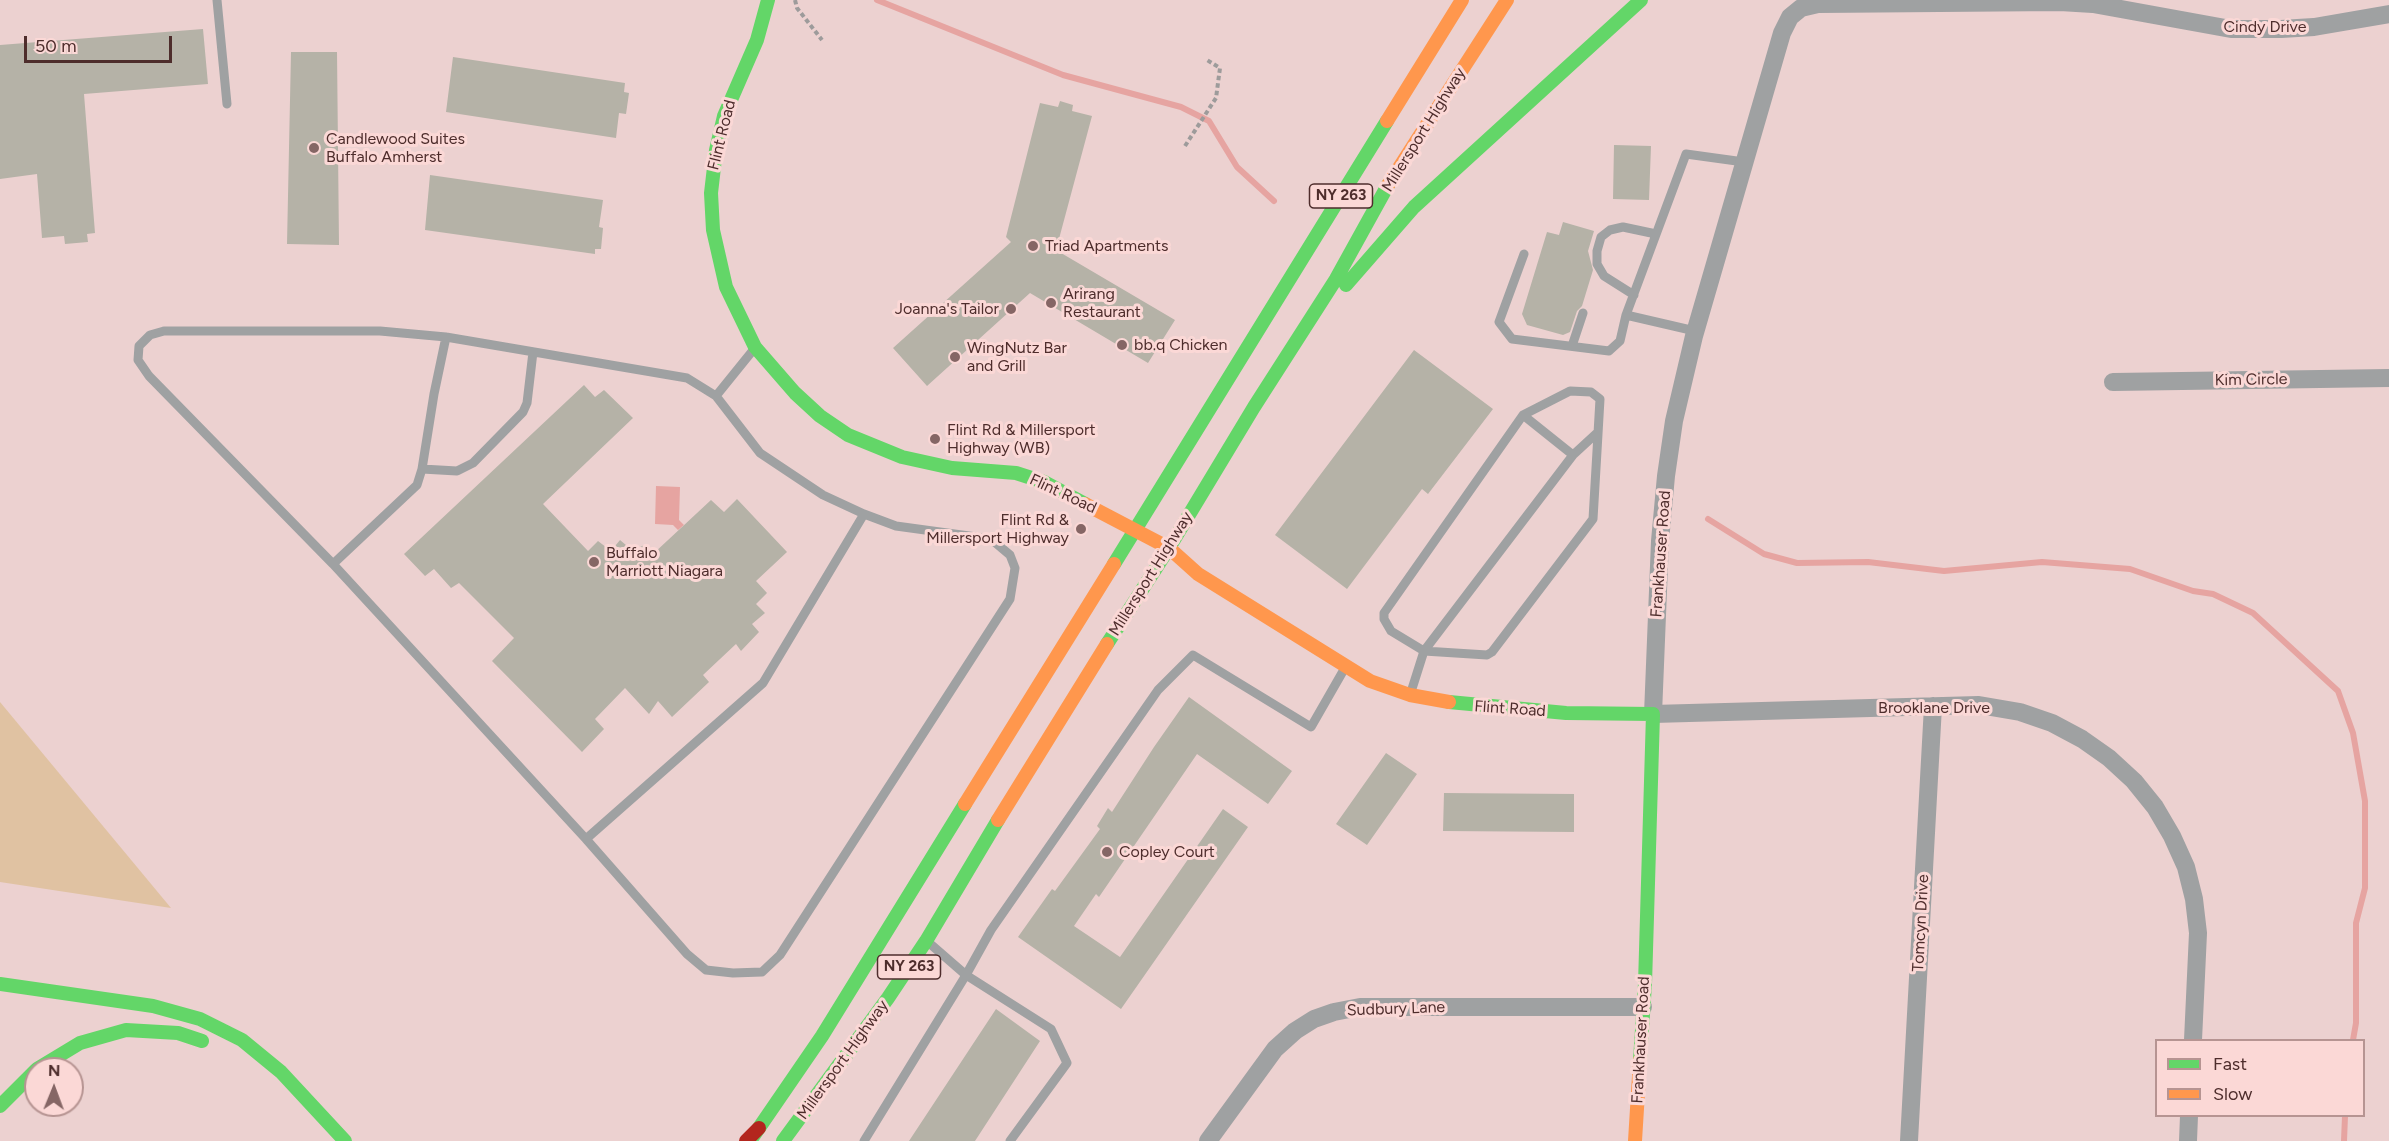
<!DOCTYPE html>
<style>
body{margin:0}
#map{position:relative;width:2389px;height:1141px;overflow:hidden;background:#ecd1d0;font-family:Figtree,sans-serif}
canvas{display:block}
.legend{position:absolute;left:2155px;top:1039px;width:210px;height:78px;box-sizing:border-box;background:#fbd8d6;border:2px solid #b69492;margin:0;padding:8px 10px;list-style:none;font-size:18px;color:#4e2d2c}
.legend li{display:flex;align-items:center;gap:12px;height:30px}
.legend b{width:30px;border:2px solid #b69492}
.north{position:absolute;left:24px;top:1057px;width:60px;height:60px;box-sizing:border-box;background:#fbd8d6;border:2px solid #b69492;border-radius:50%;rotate:1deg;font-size:16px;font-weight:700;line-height:24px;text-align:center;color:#4e2d2c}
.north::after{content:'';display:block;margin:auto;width:21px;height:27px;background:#856665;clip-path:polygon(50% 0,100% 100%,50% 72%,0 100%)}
.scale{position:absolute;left:24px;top:36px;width:148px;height:27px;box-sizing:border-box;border:3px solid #4e2d2c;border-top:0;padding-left:8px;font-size:18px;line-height:21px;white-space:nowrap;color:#4e2d2c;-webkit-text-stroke:4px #fbd8d6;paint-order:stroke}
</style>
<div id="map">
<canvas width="2389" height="1141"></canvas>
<ul class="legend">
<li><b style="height:8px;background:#63d668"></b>Fast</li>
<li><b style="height:8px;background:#ff974d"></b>Slow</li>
</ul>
<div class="north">N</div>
<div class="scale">50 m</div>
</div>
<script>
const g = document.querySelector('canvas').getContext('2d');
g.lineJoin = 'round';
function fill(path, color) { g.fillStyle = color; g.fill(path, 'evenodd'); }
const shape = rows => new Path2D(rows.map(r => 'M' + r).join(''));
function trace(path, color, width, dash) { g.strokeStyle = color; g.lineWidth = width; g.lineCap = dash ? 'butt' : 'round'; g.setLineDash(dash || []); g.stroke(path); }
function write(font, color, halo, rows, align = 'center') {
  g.font = font + ' Figtree,sans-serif'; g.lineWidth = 6; g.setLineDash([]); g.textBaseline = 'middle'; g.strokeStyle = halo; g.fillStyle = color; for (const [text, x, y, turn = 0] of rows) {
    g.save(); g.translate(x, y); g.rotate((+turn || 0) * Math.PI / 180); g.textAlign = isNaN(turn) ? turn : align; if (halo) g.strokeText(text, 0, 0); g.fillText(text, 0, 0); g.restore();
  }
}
fill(shape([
 [0,702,171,908,0,882]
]), '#e0c2a2');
fill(shape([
 [656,486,680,487,679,520,684,525,678,530,673,525,655,524]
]), '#e6a4a1');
trace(shape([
 [877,0,1063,75,1181,107,1209,121,1237,167,1274,201],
 [1708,519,1764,554,1797,563,1868,562,1944,571,2042,562,2130,569,2193,591,2213,594,2253,613,2338,691,2353,733,2365,801,2365,888,2356,923,2356,1023,2353,1040],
 [2344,1141,2345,1116]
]), '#e6a4a1', 6);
fill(shape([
 [203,29,208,84,84,94,95,233,87,234,88,242,65,244,64,236,42,238,37,174,0,179,0,45],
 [291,52,337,52,339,245,287,244],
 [453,57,625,83,624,92,629,93,626,114,619,113,616,138,446,112],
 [1060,101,1073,105,1072,111,1092,116,1056,250,1175,320,1148,363,1030,293,927,386,893,348,1011,242,1006,237,1040,103,1058,107],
 [1614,145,1651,146,1649,200,1613,199],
 [430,175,603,200,599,227,603,228,601,249,595,249,595,254,425,230],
 [1563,222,1594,231,1588,251,1593,270,1582,306,1577,311,1570,332,1563,335,1527,325,1522,314,1547,232,1559,235],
 [1414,350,1493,409,1428,494,1422,489,1347,589,1275,535],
 [584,385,595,397,604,390,633,418,543,504,588,551,598,541,611,551,620,540,633,551,644,545,653,554,711,500,724,512,737,499,787,552,756,581,767,593,756,604,765,613,752,624,759,632,741,651,736,644,703,675,709,682,672,717,658,701,649,714,625,688,595,719,604,729,582,752,492,661,514,638,459,583,451,588,434,569,425,576,404,554],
 [1189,697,1292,771,1268,804,1197,754,1099,897,1096,894,1074,926,1120,957,1223,809,1248,827,1121,1009,1018,937,1052,889,1055,891,1100,829,1097,826,1108,808,1112,812,1154,747],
 [1386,753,1417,774,1367,845,1336,824],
 [1444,793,1574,794,1574,832,1443,831],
 [996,1009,1040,1041,975,1141,909,1141]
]), '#b5b2a7');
trace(shape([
 [795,0,797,8,822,40],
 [1185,146,1216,98,1220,68,1207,60]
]), '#9d9b9b', 4, [4.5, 3]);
trace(shape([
 [217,0,227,104],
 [1524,254,1499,322,1512,339,1609,351,1620,341,1626,315,1695,331],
 [1634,295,1604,276,1597,264,1597,251,1601,237,1610,230,1623,227,1656,234],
 [1626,315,1686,154,1744,162],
 [164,331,380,331,446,337,687,378,716,396,760,453,823,495,864,514,896,526,991,539,1010,555,1015,568,1010,599,780,955,762,972,733,973,706,970,687,954,586,839,333,564,149,376,138,360,139,346,150,335,164,331],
 [1572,346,1583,313],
 [716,396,754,349],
 [1523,415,1573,455],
 [422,469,457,471,473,463,523,412,527,403,533,352],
 [333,564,417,485,422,469,434,394,446,337],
 [1411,692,1424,651,1487,655,1492,652,1593,519,1597,451,1600,399,1591,392,1570,391,1523,415,1384,613,1384,619,1391,631,1424,651,1573,455,1598,432],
 [586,839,763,683,864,514],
 [928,942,966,975,991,930,1158,690,1193,655,1311,727,1346,666],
 [864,1141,966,975,1051,1029,1067,1063,1010,1141]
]), '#9fa1a2', 9);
trace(shape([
 [2113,382,2389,378],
 [2193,1040,2198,933,2194,899,2186,867,2172,836,2155,807,2134,781,2109,758,2082,739,2052,723,2020,712,1979,705,1653,714,1660,541,1666,476,1674,421,1694,336,1782,33,1790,17,1801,8,1818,4,2060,2,2093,4,2231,29,2281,29,2314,27,2389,14],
 [1208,1141,1275,1049,1295,1031,1314,1019,1334,1012,1360,1007,1643,1007],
 [1909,1141,1933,706],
 [2188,1141,2189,1116]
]), '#9fa1a2', 18);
trace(shape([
 [768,0,757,40,724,116,716,150,711,193,713,230,726,287,755,347,795,393,820,416,848,435,902,457,952,468,1016,473,1044,482,1085,504],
 [1346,285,1414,207,1641,0],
 [1114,564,1387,121],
 [1107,644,1169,548,1254,407,1336,279,1388,185],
 [1449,702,1566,713,1653,714,1645,984,1640,1060],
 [0,984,153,1006,200,1019,242,1040,281,1072,345,1141],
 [37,1069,80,1043,126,1030,178,1033,202,1041],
 [0,1106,36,1070],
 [750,1141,822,1036,965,804],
 [783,1141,888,998,926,941,998,820]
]), '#63d668', 14);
trace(shape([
 [1387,121,1462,0],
 [1388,185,1507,0],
 [1085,504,1169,548,1198,574,1370,681,1410,695,1449,702],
 [965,804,1114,564],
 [998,820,1107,644],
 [1635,1141,1640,1060]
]), '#ff974d', 14);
trace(shape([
 [746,1141,759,1128]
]), '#b3261e', 14);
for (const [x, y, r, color] of [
 [314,148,6,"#856665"],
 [1033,246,6,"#856665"],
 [1051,303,6,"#856665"],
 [1011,309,6,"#856665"],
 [1122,345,6,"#856665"],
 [955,357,6,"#856665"],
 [935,439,6,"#856665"],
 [1081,529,6,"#856665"],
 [594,562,6,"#856665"],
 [1107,852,6,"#856665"]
]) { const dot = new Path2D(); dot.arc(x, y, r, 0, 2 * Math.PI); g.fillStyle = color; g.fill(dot); trace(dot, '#fbd8d6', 2); }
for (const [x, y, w] of [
 [1341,196,63],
 [909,967,63]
]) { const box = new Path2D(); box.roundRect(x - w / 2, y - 12, w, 24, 4.5); g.fillStyle = '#fbd8d6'; g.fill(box); trace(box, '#4e2d2c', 1.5); }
write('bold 15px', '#4e2d2c', null, [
 ["NY 263",1341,196],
 ["NY 263",909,967]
]);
write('16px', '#4e2d2c', '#fbd8d6', [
 ["Cindy Drive",2265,27],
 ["Millersport Highway",1424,130,-58],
 ["Flint Road",722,135,-76],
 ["Kim Circle",2251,380,-1],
 ["Flint Road",1063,494,25],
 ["Frankhauser Road",1661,554,-86],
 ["Millersport Highway",1151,574,-58],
 ["Brooklane Drive",1934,708],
 ["Flint Road",1510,709,4],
 ["Tomcyn Drive",1921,923,-87],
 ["Sudbury Lane",1396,1009,-2],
 ["Frankhauser Road",1641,1040,-87],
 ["Millersport Highway",843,1060,-54]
]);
write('16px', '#4e2d2c', '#fbd8d6', [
 ["Candlewood Suites",326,139],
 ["Buffalo Amherst",326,157],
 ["Triad Apartments",1045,246],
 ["Arirang",1063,294],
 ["Restaurant",1063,312],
 ["Joanna's Tailor",999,309,"right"],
 ["bb.q Chicken",1134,345],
 ["WingNutz Bar",967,348],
 ["and Grill",967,366],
 ["Flint Rd & Millersport",947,430],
 ["Highway (WB)",947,448],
 ["Flint Rd &",1069,520,"right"],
 ["Millersport Highway",1069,538,"right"],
 ["Buffalo",606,553],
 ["Marriott Niagara",606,571],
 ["Copley Court",1119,852]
], 'left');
</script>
